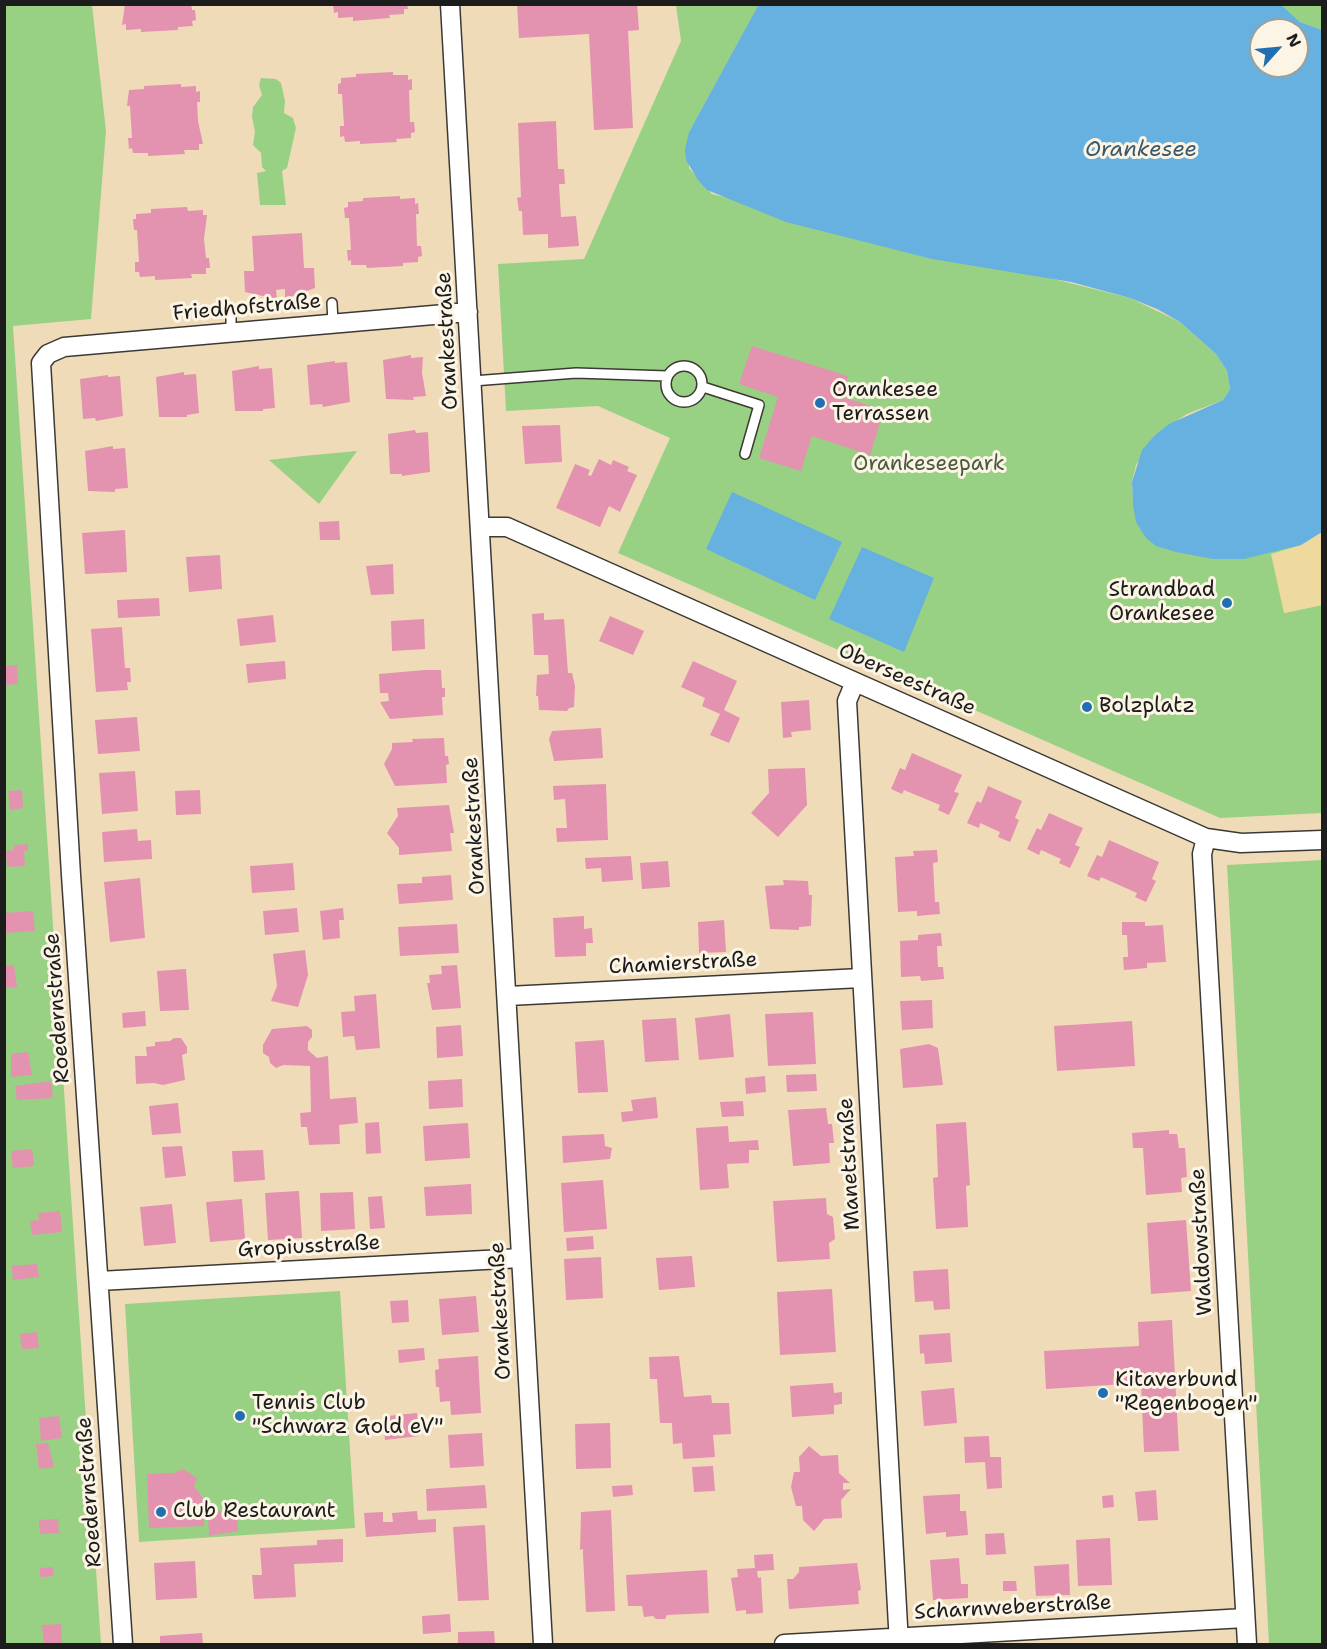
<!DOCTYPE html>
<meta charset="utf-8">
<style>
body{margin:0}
#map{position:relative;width:1327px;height:1649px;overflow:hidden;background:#f0dbb9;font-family:"Shantell Sans",sans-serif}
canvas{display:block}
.frame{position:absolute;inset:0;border:6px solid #1c1c1c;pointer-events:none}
.north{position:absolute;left:1249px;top:18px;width:60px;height:60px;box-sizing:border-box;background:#fcf5e5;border:2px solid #a29e95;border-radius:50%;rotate:63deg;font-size:16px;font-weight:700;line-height:24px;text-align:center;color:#1c1c1c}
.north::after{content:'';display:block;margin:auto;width:21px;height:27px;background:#1f6fb2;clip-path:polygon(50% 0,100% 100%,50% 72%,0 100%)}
</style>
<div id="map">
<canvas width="1327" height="1649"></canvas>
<div class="frame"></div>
<div class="north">N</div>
</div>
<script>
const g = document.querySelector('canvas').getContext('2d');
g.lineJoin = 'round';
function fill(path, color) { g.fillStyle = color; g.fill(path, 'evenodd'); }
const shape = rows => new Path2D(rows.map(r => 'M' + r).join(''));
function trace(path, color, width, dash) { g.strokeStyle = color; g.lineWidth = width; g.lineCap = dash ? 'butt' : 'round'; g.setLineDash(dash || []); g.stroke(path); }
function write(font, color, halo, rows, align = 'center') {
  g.font = font + ' "Shantell Sans",sans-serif'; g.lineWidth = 6; g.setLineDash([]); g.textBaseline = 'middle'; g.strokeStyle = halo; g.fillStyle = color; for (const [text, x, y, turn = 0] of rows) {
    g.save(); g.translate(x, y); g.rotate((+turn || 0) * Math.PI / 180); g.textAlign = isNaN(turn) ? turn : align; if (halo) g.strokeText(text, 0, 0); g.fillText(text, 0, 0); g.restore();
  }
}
fill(shape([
 [5,5,92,5,106,131,91,319,13,326,101,1644,5,1644],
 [676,5,759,5,689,132,689,168,712,194,1130,298,1180,322,1216,354,1227,371,1230,389,1223,400,1187,414,1155,435,1136,465,1132,482,1133,505,1322,532,1301,545,1284,613,1322,605,1322,813,1220,818,618,553,670,438,598,406,506,411,498,264,584,259,681,41],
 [1280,5,1322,5,1322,30,1300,22],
 [261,78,276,79,281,83,285,101,284,113,293,118,296,128,287,168,282,171,286,205,260,205,257,173,266,171,262,167,261,153,253,145,255,132,252,117,253,107,262,95,259,85],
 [357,451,319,504,269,460,303,456],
 [1322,860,1322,1644,1269,1644,1227,865],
 [340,1291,355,1528,139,1542,125,1304]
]), '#99d184');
fill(shape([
 [1322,532,1322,605,1284,613,1271,554,1301,545]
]), '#eeda9e');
fill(shape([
 [759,4,1280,4,1300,22,1322,30,1322,532,1301,545,1244,559,1213,559,1176,552,1156,546,1146,538,1136,522,1133,505,1132,482,1142,450,1155,435,1169,424,1223,400,1230,389,1227,371,1216,354,1180,322,1157,309,1130,298,1071,282,932,259,786,222,707,190,698,180,686,160,685,150,689,132],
 [1261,30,1297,30,1297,66,1261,66],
 [732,492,842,542,815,600,706,549],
 [862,547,934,578,904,652,829,619]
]), '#66b1df');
fill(shape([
 [125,4,191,4,192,10,195,10,196,20,192,21,193,26,178,27,178,30,141,32,141,29,126,30,126,24,122,25],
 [333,4,407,4,408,9,404,9,404,14,389,15,390,18,353,21,353,17,338,18,338,12,334,13],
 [517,4,637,4,639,30,628,31,633,128,594,130,589,34,519,38],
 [393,72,393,75,408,75,408,80,412,79,412,90,409,90,410,122,414,122,415,132,411,133,411,138,396,139,397,142,360,144,360,141,345,142,344,136,340,137,340,126,344,126,342,94,338,94,338,84,341,83,341,78,356,77,356,74],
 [181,84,181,87,196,86,196,92,200,91,200,102,197,102,198,121,203,144,199,144,199,150,184,150,185,154,148,156,148,153,133,153,132,148,129,149,128,138,132,138,130,106,127,106,129,90,144,89,144,86],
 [556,121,558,169,564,169,565,184,559,184,561,217,576,216,579,246,548,248,548,234,523,235,522,211,519,211,517,198,521,197,518,123],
 [400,196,400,199,415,198,415,204,418,203,419,214,416,214,417,246,421,246,422,256,418,257,418,262,403,263,403,266,367,268,366,265,351,265,351,260,348,261,347,250,351,250,349,218,345,218,344,208,348,207,348,202,363,201,363,198],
 [187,207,188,211,203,210,203,215,207,215,204,239,206,258,209,258,210,268,206,268,206,274,191,274,192,278,155,280,155,276,140,277,139,272,135,272,135,262,139,262,137,230,134,230,133,219,136,219,136,214,151,213,151,209],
 [302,233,304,268,314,268,315,288,285,299,285,289,276,290,277,299,245,292,244,271,254,271,252,236],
 [752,346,848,376,842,397,884,410,870,455,812,436,801,471,759,458,778,397,739,384],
 [411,355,411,358,423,357,422,373,426,396,413,397,414,400,386,399,383,360],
 [335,361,335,363,347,362,350,402,323,407,322,404,310,405,307,365],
 [259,366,259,369,272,368,275,408,263,409,263,411,235,411,232,371],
 [184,372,184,375,196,374,199,413,187,415,187,417,159,417,156,377],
 [108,375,108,377,120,376,123,416,96,421,95,418,83,419,80,379],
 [560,425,562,462,525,464,522,426],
 [415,430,416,433,428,432,430,472,402,476,402,474,390,474,388,434],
 [113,446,113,449,125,448,128,488,115,489,115,492,88,491,85,451],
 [599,459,611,465,613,460,629,467,627,471,637,475,620,512,609,506,600,527,556,508,575,464,590,470,588,475,591,476],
 [339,521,340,540,320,540,319,522],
 [125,530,127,572,85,574,82,533],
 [220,555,222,589,189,592,186,557],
 [393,564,394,594,371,595,366,566],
 [159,598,160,616,118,618,117,600],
 [544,613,544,620,564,619,568,673,572,673,575,686,574,707,569,708,567,711,539,710,538,696,536,696,537,675,549,674,548,655,534,655,532,614],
 [273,615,276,642,240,646,237,619],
 [610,616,644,631,633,655,599,641],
 [424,619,425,649,392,651,391,621],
 [122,627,125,668,130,668,131,682,127,682,128,690,96,692,91,629],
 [285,661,286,679,248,683,246,664],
 [693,661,737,681,724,710,740,718,729,743,710,735,720,714,702,706,705,698,681,687],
 [17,665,18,684,4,685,4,666],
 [425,670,441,670,442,688,445,688,445,697,442,697,443,715,390,719,380,702,389,701,388,693,380,693,379,674],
 [809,700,811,730,791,732,792,737,783,738,781,702],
 [137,717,140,751,98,754,95,720],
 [601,728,603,758,554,761,549,739,552,731],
 [444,738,445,756,448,756,449,764,446,765,447,783,395,786,384,764,392,749,392,743,413,742,412,739],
 [912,753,962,775,954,792,959,793,949,815,938,810,940,805,904,790,902,794,891,789,900,768,905,770],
 [805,768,807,805,778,837,751,813,769,793,768,769],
 [135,771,138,811,102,814,99,773],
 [606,784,608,840,557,842,556,828,567,828,565,799,554,800,553,786],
 [988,786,1022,801,1015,818,1019,820,1010,842,998,837,1000,832,980,823,979,828,967,823,977,801,981,803],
 [22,790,23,808,10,810,8,791],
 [200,790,201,814,176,815,175,791],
 [449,805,454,833,450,833,452,851,399,855,399,848,387,833,398,816,397,808],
 [1049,813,1083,828,1075,845,1080,847,1070,868,1059,863,1061,859,1041,850,1039,855,1027,849,1037,828,1041,830],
 [137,829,138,841,151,840,152,859,104,862,102,832],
 [1109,840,1159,862,1152,879,1156,881,1146,902,1135,897,1137,893,1101,877,1099,881,1087,876,1097,855,1102,857],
 [28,844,28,851,24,851,25,866,7,867,6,851,14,850,14,845],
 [937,850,938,862,933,863,935,902,939,902,940,914,917,916,917,911,898,912,895,857,914,856,913,851],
 [631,856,633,880,602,882,601,868,586,869,585,858],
 [668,861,670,887,642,889,640,863],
 [293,863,295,890,252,893,250,866],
 [451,875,453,900,399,904,397,884,422,883,422,877],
 [140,878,145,938,110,942,104,882],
 [783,880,808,881,809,895,812,895,811,926,799,927,799,930,770,929,765,886,784,885],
 [297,908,299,932,265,935,263,911],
 [343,908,344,920,339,920,340,938,323,940,320,911],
 [33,911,35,931,4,933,4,913],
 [584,916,584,929,592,928,593,943,586,943,586,956,555,957,553,918],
 [724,920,726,952,699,953,698,922],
 [1122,922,1145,922,1145,926,1163,925,1166,962,1147,963,1147,968,1124,970,1123,957,1128,957,1127,935,1122,935],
 [457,924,459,953,400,956,398,927],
 [941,933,942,946,937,946,938,967,943,967,944,979,921,981,920,976,901,977,900,941,918,940,918,935],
 [305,950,308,975,298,1007,271,1001,277,986,273,954],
 [14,965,17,987,4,988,4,966],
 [457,965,461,1008,432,1010,427,983,430,983,429,975,442,974,441,966],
 [186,969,189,1010,160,1011,157,971],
 [376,994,380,1048,356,1050,354,1036,343,1037,341,1012,355,1011,354,996],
 [932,1000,933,1028,902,1030,900,1001],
 [145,1011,146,1026,123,1028,122,1013],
 [813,1012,816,1064,768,1066,765,1014],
 [730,1014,734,1057,699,1060,695,1018],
 [676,1018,679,1060,645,1062,642,1020],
 [1132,1021,1135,1066,1057,1071,1054,1026],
 [461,1025,463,1056,437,1058,436,1027],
 [307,1026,312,1030,312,1037,308,1042,308,1050,317,1058,328,1056,330,1099,356,1097,358,1123,339,1125,340,1144,309,1145,307,1127,301,1127,300,1113,311,1112,310,1066,283,1065,276,1068,270,1063,269,1057,263,1053,263,1045,272,1029],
 [174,1038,181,1038,187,1047,187,1053,182,1055,185,1080,163,1085,154,1083,136,1084,135,1056,147,1056,146,1047,155,1046,155,1042,170,1041],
 [604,1040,608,1092,578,1093,575,1042],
 [929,1044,938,1048,943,1085,903,1088,900,1049],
 [28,1052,32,1075,11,1077,11,1054],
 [816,1074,817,1091,787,1092,786,1075],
 [765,1076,766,1092,746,1094,745,1078],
 [462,1079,463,1107,429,1109,428,1081],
 [51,1081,53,1098,17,1100,15,1086],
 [656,1097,658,1118,622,1122,621,1112,633,1111,631,1100],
 [743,1101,744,1116,722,1117,720,1102],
 [178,1103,181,1133,152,1135,149,1106],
 [826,1108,828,1124,832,1124,834,1143,829,1143,830,1163,793,1166,788,1110],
 [379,1122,381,1153,366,1154,365,1123],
 [966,1122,970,1185,966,1186,968,1227,936,1229,933,1178,938,1177,936,1124],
 [468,1123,470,1158,425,1161,423,1126],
 [728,1126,729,1142,758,1140,759,1150,749,1150,749,1163,727,1164,729,1188,700,1190,696,1128],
 [1169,1130,1169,1134,1177,1134,1179,1148,1185,1148,1187,1177,1181,1178,1182,1192,1146,1195,1143,1148,1133,1148,1132,1133],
 [604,1134,605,1146,612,1148,610,1159,563,1163,562,1136],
 [182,1146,186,1176,165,1178,162,1147],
 [32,1149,34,1166,13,1168,11,1151],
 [263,1150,265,1180,234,1182,232,1151],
 [603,1180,607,1229,564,1232,561,1183],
 [471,1184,472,1214,426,1216,424,1187],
 [299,1191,302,1238,268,1240,265,1193],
 [353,1192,355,1229,321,1231,320,1193],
 [382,1196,385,1228,370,1229,368,1197],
 [826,1198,827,1214,833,1217,835,1239,829,1243,830,1259,777,1262,773,1201],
 [242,1199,245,1239,210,1242,206,1202],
 [172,1204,176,1243,144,1246,140,1207],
 [60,1211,62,1232,32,1235,30,1221,39,1220,38,1213],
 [1186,1220,1191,1291,1151,1294,1147,1223],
 [593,1236,594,1249,567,1251,566,1238],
 [692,1256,695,1287,659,1290,656,1258],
 [601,1257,603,1298,566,1300,564,1259],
 [37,1264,39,1277,13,1280,12,1266],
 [948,1269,950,1309,934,1310,933,1301,915,1302,913,1271],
 [832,1289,836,1352,780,1355,777,1292],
 [476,1296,479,1332,442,1335,439,1299],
 [408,1300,409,1322,392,1323,390,1301],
 [1172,1320,1179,1451,1144,1452,1141,1383,1046,1389,1044,1351,1139,1346,1138,1322],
 [37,1332,39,1348,22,1349,20,1334],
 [950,1333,952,1362,925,1364,924,1353,920,1354,919,1335],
 [424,1348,425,1360,399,1363,398,1350],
 [478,1356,481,1413,451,1415,450,1401,440,1402,439,1387,436,1387,435,1370,439,1369,438,1359],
 [679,1356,684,1397,711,1395,712,1403,729,1403,731,1434,713,1435,715,1457,683,1459,682,1443,673,1444,672,1423,660,1423,657,1379,650,1379,649,1357],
 [833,1383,834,1393,842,1392,842,1404,834,1405,834,1414,792,1417,790,1386],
 [954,1388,957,1423,924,1426,921,1391],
 [417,1413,419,1436,385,1440,384,1428,388,1428,387,1416],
 [59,1416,62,1438,41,1441,39,1418],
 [610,1423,611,1468,576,1469,575,1424],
 [482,1433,484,1466,450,1468,448,1435],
 [989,1436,990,1457,1001,1457,1002,1488,987,1489,985,1462,965,1463,964,1437],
 [48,1443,54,1467,39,1469,36,1444],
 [809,1446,821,1456,838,1455,839,1473,850,1483,843,1483,843,1490,851,1489,841,1500,842,1518,824,1519,814,1531,803,1520,802,1506,796,1506,791,1487,794,1472,800,1472,799,1457],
 [713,1466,715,1491,694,1492,692,1467],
 [183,1469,197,1478,194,1486,203,1498,204,1526,149,1528,147,1474,174,1473],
 [485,1485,487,1508,427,1511,426,1489],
 [632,1485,633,1495,613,1497,612,1486],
 [1156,1490,1158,1520,1138,1521,1135,1492],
 [960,1494,960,1511,966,1511,968,1535,946,1537,946,1532,926,1534,923,1496],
 [1113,1495,1114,1507,1103,1508,1102,1496],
 [237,1510,238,1531,209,1536,208,1512],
 [611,1510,615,1611,586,1612,583,1555,583,1549,580,1550,581,1512],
 [417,1511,418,1520,436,1519,436,1532,366,1537,364,1513,383,1512,383,1522,393,1522,392,1513],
 [58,1519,59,1533,40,1534,39,1520],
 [485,1525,489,1600,458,1601,453,1527],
 [1004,1533,1006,1554,986,1555,985,1534],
 [1110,1538,1112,1585,1078,1586,1076,1540],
 [343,1539,343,1562,294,1564,296,1597,254,1599,252,1575,262,1575,260,1548,317,1545,317,1540],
 [773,1554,774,1570,757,1571,758,1578,761,1577,763,1613,746,1614,746,1610,736,1611,731,1578,738,1577,737,1569,755,1568,754,1555],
 [959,1558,961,1584,968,1584,968,1598,933,1600,930,1560],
 [195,1561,197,1598,156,1600,154,1563],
 [857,1563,861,1590,858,1591,859,1604,789,1609,787,1579,793,1579,799,1572,799,1567],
 [1069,1564,1070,1595,1036,1596,1034,1566],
 [53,1567,54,1576,40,1577,40,1568],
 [707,1570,709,1613,667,1615,665,1619,656,1619,653,1616,644,1617,642,1606,628,1606,626,1575],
 [1003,1581,1016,1581,1017,1591,1003,1591],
 [450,1614,451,1632,423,1634,422,1616],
 [61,1624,62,1644,44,1644,42,1625],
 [494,1631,495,1644,458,1644,458,1632],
 [202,1633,203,1644,160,1644,160,1636]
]), '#e392af');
const service = shape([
 [332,303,333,323],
 [231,311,231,332],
 '666 384a18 18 0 1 1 36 0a18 18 0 1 1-36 0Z',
 [473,381,576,373,667,376],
 [703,387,759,405,745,454]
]);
const minor = shape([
 [450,4,543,1644],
 [481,527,507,527,1206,838,1241,843,1322,840],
 [855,682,847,701,899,1644],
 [1206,838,1202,854,1247,1644],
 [508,996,861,978],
 [99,1281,521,1258],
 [123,1644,71,875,41,363,48,354,64,347,468,312],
 [784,1644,1245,1618]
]);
trace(service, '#3c3934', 12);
trace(minor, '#3c3934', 21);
trace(service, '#fff', 9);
trace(minor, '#fff', 18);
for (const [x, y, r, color] of [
 [820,403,6,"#1f6fb2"],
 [1227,603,6,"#1f6fb2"],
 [1087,707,6,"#1f6fb2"],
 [1103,1393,6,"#1f6fb2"],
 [240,1416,6,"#1f6fb2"],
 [161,1512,6,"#1f6fb2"]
]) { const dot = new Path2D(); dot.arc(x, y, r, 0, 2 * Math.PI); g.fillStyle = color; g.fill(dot); trace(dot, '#fcf5e5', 2); }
write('21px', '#1c1c1c', '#fcf5e5', [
 ["Friedhofstraße",247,308,-5],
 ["Orankestraße",448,341,-93],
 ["Oberseestraße",907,680,24],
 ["Orankestraße",475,826,-93],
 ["Chamierstraße",683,964,-3],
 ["Roedernstraße",58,1008,-94],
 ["Manetstraße",850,1164,-93],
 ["Waldowstraße",1202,1242,-93],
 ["Gropiusstraße",309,1247,-3],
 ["Orankestraße",501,1311,-93],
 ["Roedernstraße",90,1492,-94],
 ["Scharnweberstraße",1013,1608,-3]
]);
write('21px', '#1c1c1c', '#fcf5e5', [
 ["Orankesee",832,391],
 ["Terrassen",832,415],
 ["Strandbad",1215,591,"right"],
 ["Orankesee",1215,615,"right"],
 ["Bolzplatz",1099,707],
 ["Kitaverbund",1115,1381],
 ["\"Regenbogen\"",1115,1405],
 ["Tennis Club",252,1404],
 ["\"Schwarz Gold eV\"",252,1428],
 ["Club Restaurant",173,1512]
], 'left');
write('21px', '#485b40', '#fcf5e5', [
 ["Orankeseepark",929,465]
]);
write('italic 22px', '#3a586a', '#fcf5e5', [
 ["Orankesee",1141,150]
]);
</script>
